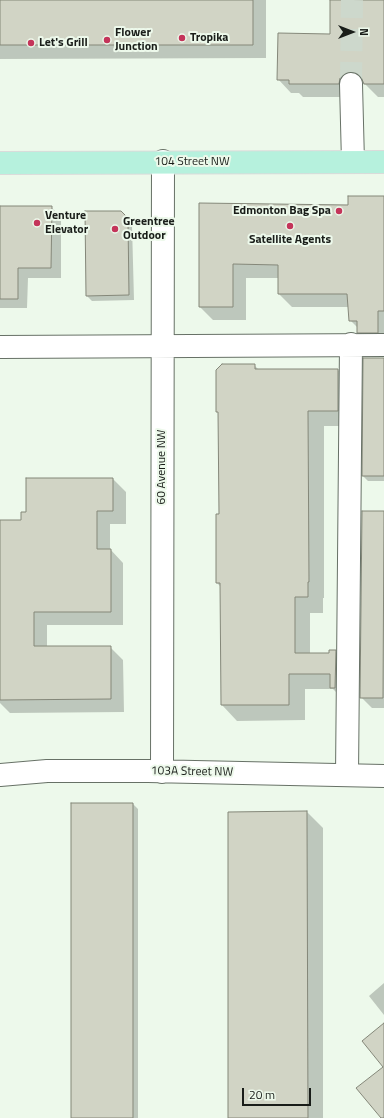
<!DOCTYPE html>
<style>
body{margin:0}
#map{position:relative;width:384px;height:1118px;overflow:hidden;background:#edf9eb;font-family:"Titillium Web",sans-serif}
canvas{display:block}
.north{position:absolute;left:332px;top:12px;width:40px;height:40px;-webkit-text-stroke:3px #edf9eb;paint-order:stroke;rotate:90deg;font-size:11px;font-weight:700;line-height:16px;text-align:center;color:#191d19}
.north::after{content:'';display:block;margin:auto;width:14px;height:18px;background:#191d19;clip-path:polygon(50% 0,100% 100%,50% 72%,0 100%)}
.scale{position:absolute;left:242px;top:1088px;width:69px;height:18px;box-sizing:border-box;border:2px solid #191d19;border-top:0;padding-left:5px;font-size:12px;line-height:14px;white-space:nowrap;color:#191d19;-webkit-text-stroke:3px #edf9eb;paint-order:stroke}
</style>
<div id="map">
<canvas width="384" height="1118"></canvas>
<div class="north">N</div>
<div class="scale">20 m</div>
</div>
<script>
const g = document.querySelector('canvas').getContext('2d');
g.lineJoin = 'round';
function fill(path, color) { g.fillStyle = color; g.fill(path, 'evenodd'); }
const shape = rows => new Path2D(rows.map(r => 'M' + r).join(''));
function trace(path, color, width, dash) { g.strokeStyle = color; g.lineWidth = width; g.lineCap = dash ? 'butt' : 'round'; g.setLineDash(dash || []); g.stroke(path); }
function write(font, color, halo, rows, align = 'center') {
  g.font = font + ' "Titillium Web",sans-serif'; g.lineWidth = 4; g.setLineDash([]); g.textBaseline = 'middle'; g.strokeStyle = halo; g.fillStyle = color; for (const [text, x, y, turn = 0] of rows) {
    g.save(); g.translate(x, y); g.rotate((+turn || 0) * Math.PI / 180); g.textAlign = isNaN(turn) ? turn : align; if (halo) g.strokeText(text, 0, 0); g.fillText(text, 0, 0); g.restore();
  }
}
fill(shape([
 [0,0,266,0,266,58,0,59],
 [331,0,384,0,384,97,378,97,365,84,357,86,351,97,303,97,299,93,291,93,278,79,331,35],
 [384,197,384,346,371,346,358,332,358,328,350,320,349,307,292,307,279,294,279,278,246,278,246,320,213,320,200,307,200,204,349,206],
 [0,207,51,207,61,217,61,278,28,278,27,308,0,308],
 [121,212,132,225,134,300,92,301,87,296],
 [384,358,384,481,368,481,363,476],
 [254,365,259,370,338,370,354,386,353,426,324,426,324,598,323,598,323,613,310,613,310,654,330,654,335,651,351,667,347,703,333,689,305,689,305,720,237,721,222,705,221,587,217,583,220,514,219,414,217,411],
 [113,479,126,492,126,524,110,524,110,549,123,563,123,625,47,625,47,647,110,647,123,660,124,712,10,713,0,703,0,521,22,521,27,513],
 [363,512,384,512,384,708,372,708,361,697],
 [133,804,138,809,138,1118,72,1118],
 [307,812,323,828,323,1118,229,1118],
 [384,983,384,1015,369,996]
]), '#0003');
const building = shape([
 [0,0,253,0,253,45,0,45,0,0],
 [330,0,384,0,384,84,364,84,361,77,357,73,351,72,344,74,340,78,339,84,289,84,289,80,277,80,278,33,330,34,330,0],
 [348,196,384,196,384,311,378,311,378,333,357,333,357,321,349,321,347,294,278,294,278,265,233,264,233,307,199,307,199,203,348,205,348,196],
 [0,206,52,206,51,268,18,268,18,299,0,299,0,206],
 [85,211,121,211,125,215,128,221,129,295,86,296,85,211],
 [363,358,384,358,384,476,362,476,363,358],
 [222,364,255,364,255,369,338,369,338,411,308,411,309,582,308,582,308,597,295,597,295,653,329,653,329,650,336,650,335,688,330,688,330,674,289,674,289,705,221,705,220,583,216,583,216,514,219,514,218,412,216,412,216,370,222,364],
 [26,478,113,478,113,511,97,511,97,549,111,549,111,612,34,612,34,646,111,646,111,699,0,700,0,520,21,520,21,512,26,512,26,478],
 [362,511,384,511,383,698,360,698,362,511],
 [71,803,133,803,133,1118,71,1118,71,803],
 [307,811,308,1118,228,1118,228,812,307,811],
 [384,1023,384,1118,381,1118,356,1088,383,1067,362,1041,384,1023]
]);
fill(building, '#d1d4c5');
trace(building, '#848779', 1);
trace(shape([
 [351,84,352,0]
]), '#cdd8cc', 22, [22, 11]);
const minor = shape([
 [351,84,353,162],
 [0,347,384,345],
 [162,772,163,161],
 [0,775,47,771,148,771,384,776],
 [347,775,351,344]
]);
const major = shape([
 [0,163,384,162]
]);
trace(minor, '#677166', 24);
trace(major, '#dadbda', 24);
trace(minor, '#fff', 22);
trace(major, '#b6f1dd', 22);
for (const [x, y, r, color] of [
 [182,38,4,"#c4345a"],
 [107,40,4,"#c4345a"],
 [31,43,4,"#c4345a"],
 [339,211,4,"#c4345a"],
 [37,223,4,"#c4345a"],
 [290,226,4,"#c4345a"],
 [115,229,4,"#c4345a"]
]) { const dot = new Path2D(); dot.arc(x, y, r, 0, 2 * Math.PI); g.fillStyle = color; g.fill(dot); trace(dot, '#edf9eb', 1.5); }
write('bold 12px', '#191d19', '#edf9eb', [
 ["Flower",115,33],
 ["Junction",115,47],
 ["Tropika",190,38],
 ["Let's Grill",39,43],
 ["Edmonton Bag Spa",331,211,"right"],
 ["Venture",45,216],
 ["Elevator",45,230],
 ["Greentree",123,222],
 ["Outdoor",123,236],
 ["Satellite Agents",290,240,"center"]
], 'left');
write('12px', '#191d19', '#edf9eb', [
 ["104 Street NW",192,162],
 ["60 Avenue NW",162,467,-90],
 ["103A Street NW",192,772,1]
]);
</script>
